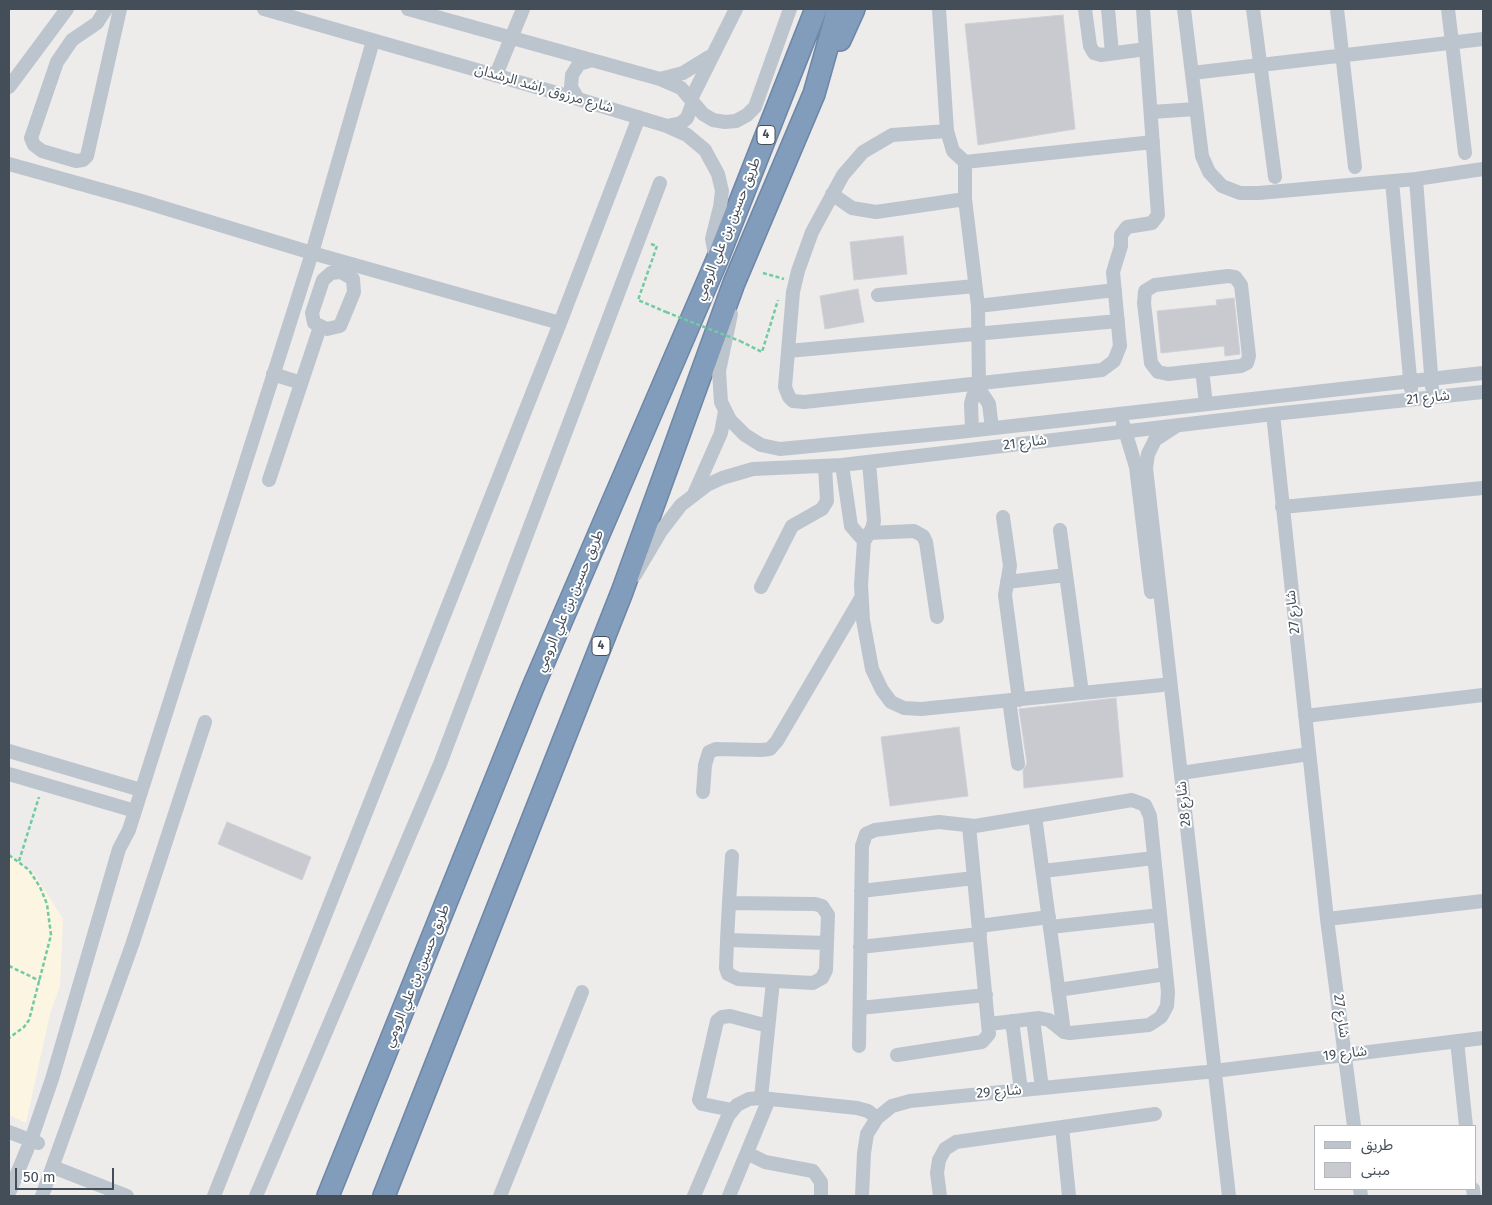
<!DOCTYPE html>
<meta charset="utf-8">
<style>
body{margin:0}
#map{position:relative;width:1492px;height:1205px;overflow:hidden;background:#eeebeb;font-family:"Fira Sans","Noto Sans Arabic",sans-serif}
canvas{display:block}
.frame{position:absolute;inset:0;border:10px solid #444e58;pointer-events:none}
.legend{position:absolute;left:1314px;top:1125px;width:162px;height:65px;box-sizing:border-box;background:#fff;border:1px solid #b4b8bc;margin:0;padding:6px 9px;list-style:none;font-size:15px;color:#444e58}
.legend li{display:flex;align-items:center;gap:10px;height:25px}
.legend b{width:25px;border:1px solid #b4b8bc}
.scale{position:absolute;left:15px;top:1168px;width:99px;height:22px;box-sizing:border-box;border:2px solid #444e58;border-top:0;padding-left:6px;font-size:15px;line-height:18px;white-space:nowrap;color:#444e58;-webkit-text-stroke:4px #fff;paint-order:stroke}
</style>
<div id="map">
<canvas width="1492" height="1205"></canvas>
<div class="frame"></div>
<ul class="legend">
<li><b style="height:6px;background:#bcc5ce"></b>طريق</li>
<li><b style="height:14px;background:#c8cad0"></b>مبنى</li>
</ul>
<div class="scale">50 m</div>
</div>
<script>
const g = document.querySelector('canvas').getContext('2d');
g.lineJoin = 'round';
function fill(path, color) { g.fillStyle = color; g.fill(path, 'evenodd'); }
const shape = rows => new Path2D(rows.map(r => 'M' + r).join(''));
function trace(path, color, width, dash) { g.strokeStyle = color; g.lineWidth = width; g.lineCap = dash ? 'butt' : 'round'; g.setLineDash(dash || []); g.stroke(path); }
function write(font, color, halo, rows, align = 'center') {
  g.font = font + ' "Fira Sans","Noto Sans Arabic",sans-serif'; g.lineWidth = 4; g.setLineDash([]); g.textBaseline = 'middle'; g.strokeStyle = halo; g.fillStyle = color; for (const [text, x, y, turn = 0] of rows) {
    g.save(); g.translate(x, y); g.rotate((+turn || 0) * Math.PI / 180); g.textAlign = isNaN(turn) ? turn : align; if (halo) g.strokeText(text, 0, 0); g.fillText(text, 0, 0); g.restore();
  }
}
fill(shape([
 [9,855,34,873,63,919,60,986,50,1014,26,1123,9,1115]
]), '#fbf5e2');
const building = shape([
 [1063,15,1075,129,978,145,965,24,1063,15],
 [903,236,907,274,854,280,850,242,903,236],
 [858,289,864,322,825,329,820,296,858,289],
 [1234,298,1240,354,1225,356,1224,346,1161,353,1157,311,1217,305,1216,300,1234,298],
 [1116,698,1123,777,1024,788,1023,771,1027,763,1019,709,1116,698],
 [959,727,968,796,890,806,881,737,959,727],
 [227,822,311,857,302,880,218,844,227,822]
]);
fill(building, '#c8cad0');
trace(building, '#cfd1d7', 1);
const highway = shape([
 [840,40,854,9],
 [328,1196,533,687,717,260,816,9],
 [384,1196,622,592,734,283,814,94,838,9]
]);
trace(highway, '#6e87a7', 24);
trace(shape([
 [651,244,657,246,638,300,666,312],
 [763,273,784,279],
 [740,341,762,352,778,300],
 [9,855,29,870,40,887,47,904,51,935,29,1020,24,1027,9,1038],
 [19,861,39,797],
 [9,966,40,981]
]), '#70cba2', 2.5, [4, 2.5]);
trace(shape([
 [106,9,97,23,72,40,57,62,31,138,34,145,42,151,76,161,83,160,87,156,120,9],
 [264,9,578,99,667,126,687,135,705,150,718,174,722,191,720,207,712,239,716,259],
 [408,9,660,79,681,88,703,114,713,120,725,122,736,121,747,115,755,107,790,9],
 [939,9,947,131,953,151,965,162,965,199,978,306,979,389,973,396,971,404,972,430],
 [1085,9,1090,46,1094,53,1101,55,1146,49],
 [1108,9,1112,53],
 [1184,9,1202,156,1209,172,1222,186,1240,193,1259,193,1416,179,1483,169],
 [1253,9,1275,177],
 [1337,9,1355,167],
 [1448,9,1465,153],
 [1192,73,1483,39],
 [496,75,523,9],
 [660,79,683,73,709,57],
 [9,87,67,9],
 [578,99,571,87,572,75,579,64,592,60],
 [691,99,736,9],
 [1151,112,1196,109],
 [667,126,681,123,687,118,693,102],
 [947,131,892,135,863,152,843,175,812,232,798,271,793,292,785,387,789,397,793,401,804,402,1102,370,1114,361,1120,346,1113,272,1121,246,1121,235,1127,227,1152,223,1158,215,1143,9],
 [965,162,1153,142],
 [9,164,138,200,312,253,560,323],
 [1416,179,1432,387],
 [1392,181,1411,389],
 [832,194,852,208,876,212,965,199],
 [341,272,353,279,354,292,340,326,327,329,314,323,312,313,323,280,331,273,341,272],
 [1228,276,1235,277,1241,285,1249,356,1247,363,1241,366,1168,374,1158,372,1151,363,1144,303,1145,291,1155,285,1228,276],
 [878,295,975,286],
 [978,306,1115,290],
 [731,314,719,371,721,402,730,420,745,435,761,445,780,449,959,432,1483,373],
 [788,351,1118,321],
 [1202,370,1206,404],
 [273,374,301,383],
 [979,389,989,404,992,428],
 [1273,414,1327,919,1354,1126],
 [1123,424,1136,467,1151,592],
 [1175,427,1155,440,1148,454,1146,468,1229,1196],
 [869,462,874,521,872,529,864,541,861,585,863,620,872,669,882,690,891,702,904,708,921,709,1162,685],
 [842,465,851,526,864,541],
 [269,480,320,327],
 [694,494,721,433,725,411],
 [1282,507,1483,488],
 [1003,517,1010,566,1005,595,1019,700],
 [1060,530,1082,693],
 [869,533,914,531,923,536,926,542,937,617],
 [635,575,661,531,681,505,707,485,722,478,753,469,842,465,1273,414,1483,392],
 [1007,582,1066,575],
 [761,587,792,526,822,509,827,501,825,466],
 [1009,700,1018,764],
 [1305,716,1483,695],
 [9,751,141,790],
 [1181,773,1309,754],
 [9,774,135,811],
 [703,792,705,765,709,752,716,749,761,750,770,749,777,741,861,598],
 [1035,816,1064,1032],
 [1043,871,1154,858],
 [861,891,974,878],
 [729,903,815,904,822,906,828,915,826,970,822,978,813,983,738,979,728,974,726,968,727,940,729,903,732,856],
 [1327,919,1483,901],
 [979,926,1049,917],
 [1050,927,1160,915],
 [727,940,827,943],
 [860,947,980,934],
 [1058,990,1166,974],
 [860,1008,986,995],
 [1033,1019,1042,1088],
 [1012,1021,1021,1090],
 [1457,1041,1466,1126],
 [859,1046,862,846,866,834,875,830,939,822,975,826,1132,800,1145,805,1150,816,1168,992,1167,1006,1161,1017,1149,1025,1070,1033,1064,1032,1049,1020,1039,1018,989,1024],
 [897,1055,982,1042,989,1034,969,826],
 [761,1098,773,981],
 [732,1110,702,1104,699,1100,717,1021,722,1017,730,1016,768,1026],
 [1062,1127,1069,1196],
 [9,1132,38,1143],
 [747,1153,765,1162,813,1171,821,1182,821,1196],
 [53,1167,127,1196],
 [1360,1189,1361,1196],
 [1473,1189,1474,1196],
 [9,1193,31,1140,52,1079,119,849,129,830,312,253,373,41],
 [42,1196,132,945,205,722],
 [214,1196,560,323,639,117],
 [256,1196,440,764,660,183],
 [500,1196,582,992],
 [694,1196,728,1116,737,1105,749,1099,761,1098,857,1108,868,1111,877,1118],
 [729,1196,769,1099],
 [862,1196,864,1153,867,1134,877,1118,892,1106,910,1101,1206,1072,1483,1038],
 [940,1196,937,1173,939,1160,945,1149,956,1142,1155,1114]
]), '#bcc5ce', 14);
trace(highway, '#829cbb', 21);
trace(shape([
 [666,312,740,341]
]), '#70cba2', 2.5, [4, 2.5]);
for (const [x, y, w] of [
 [766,135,18],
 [601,646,18]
]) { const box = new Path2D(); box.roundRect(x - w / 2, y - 9.5, w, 19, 4); g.fillStyle = '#fff'; g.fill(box); trace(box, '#444e58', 1); }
write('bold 12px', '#444e58', null, [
 ["4",766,135],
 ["4",601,646]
]);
write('14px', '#444e58', '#fff', [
 ["شارع مرزوق راشد الرشدان",544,89,16],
 ["طريق حسين بن علي الرومي",728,229,-68],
 ["شارع 21",1428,398,-6],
 ["شارع 21",1025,443,-7],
 ["طريق حسين بن علي الرومي",570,601,-67],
 ["شارع 27",1293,612,-96],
 ["شارع 28",1184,804,-96],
 ["طريق حسين بن علي الرومي",417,976,-68],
 ["شارع 27",1341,1016,82],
 ["شارع 19",1345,1054,-7],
 ["شارع 29",999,1092,-5]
]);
</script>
